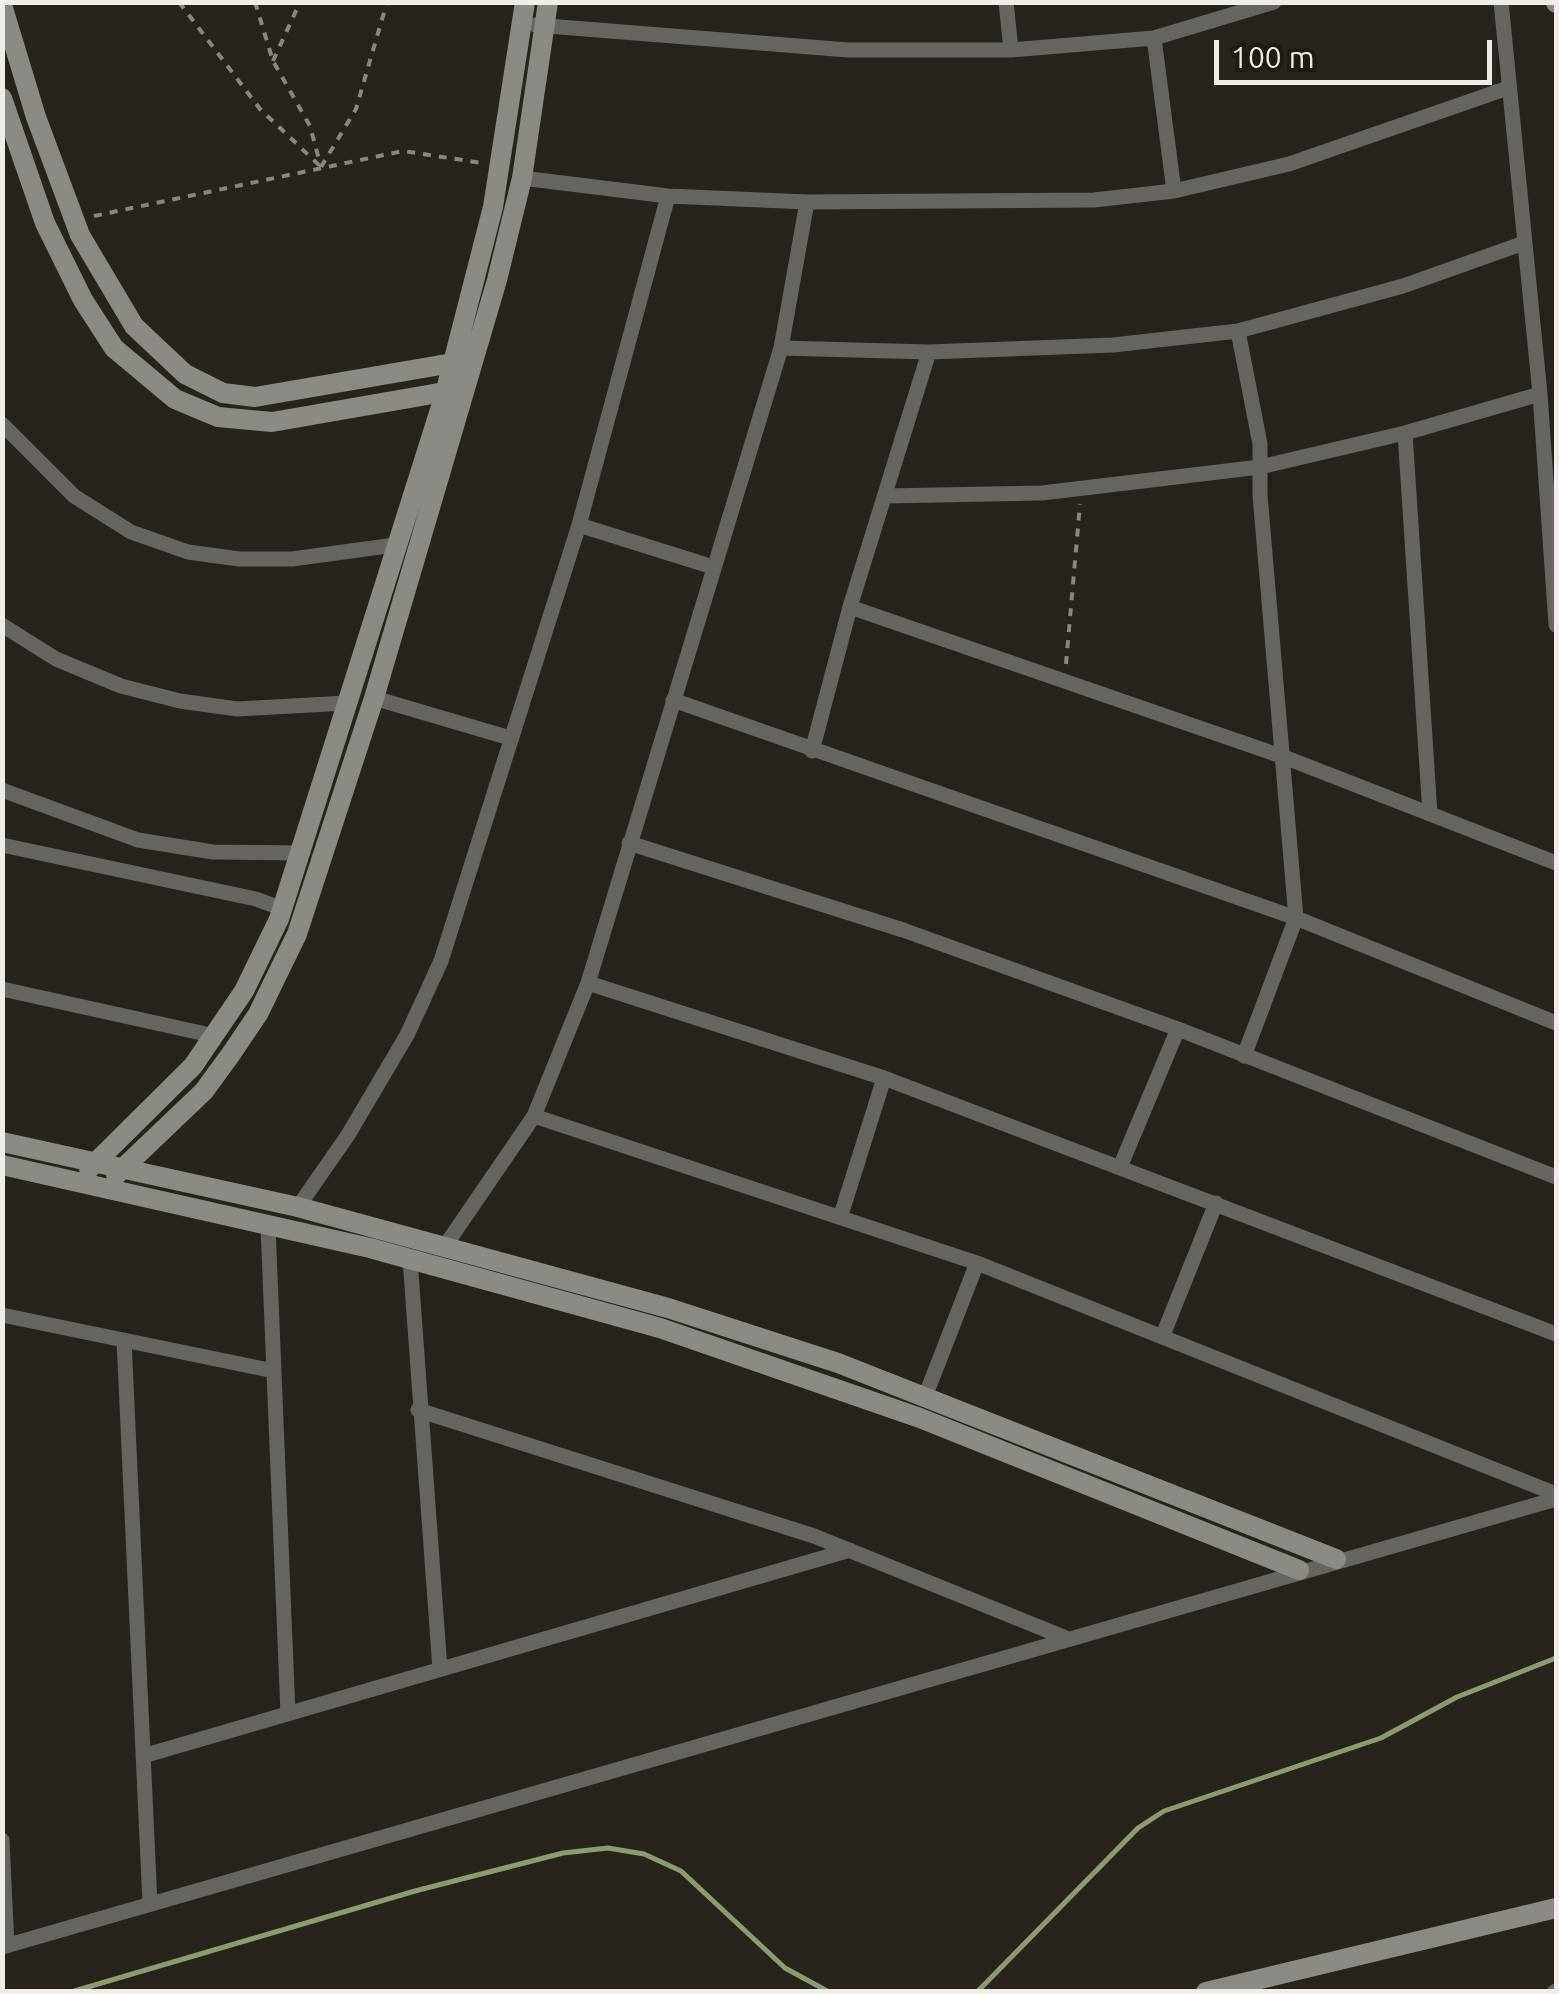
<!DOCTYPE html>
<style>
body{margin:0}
#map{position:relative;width:1559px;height:1994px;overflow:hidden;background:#28231d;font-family:Ubuntu,sans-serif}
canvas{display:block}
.frame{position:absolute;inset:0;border:5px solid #f0ece8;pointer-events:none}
.scale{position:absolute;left:1214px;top:40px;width:278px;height:45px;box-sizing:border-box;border:5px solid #f0ece8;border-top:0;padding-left:12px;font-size:30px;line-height:35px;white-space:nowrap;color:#f0ece8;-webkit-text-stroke:8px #1e1a14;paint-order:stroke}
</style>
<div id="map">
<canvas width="1559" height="1994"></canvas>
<div class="frame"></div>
<div class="scale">100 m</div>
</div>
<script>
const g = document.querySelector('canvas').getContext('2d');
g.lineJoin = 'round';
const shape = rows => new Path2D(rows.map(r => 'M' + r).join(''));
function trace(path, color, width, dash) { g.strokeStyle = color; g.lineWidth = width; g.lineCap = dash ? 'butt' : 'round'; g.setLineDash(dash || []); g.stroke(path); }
trace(shape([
 [71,1992,415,1891,563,1853,608,1848,644,1854,681,1871,785,1968,829,1992],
 [977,1992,1138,1828,1164,1811,1381,1738,1457,1697,1556,1658]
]), '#8a9d6f', 5);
trace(shape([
 [179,2,260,109,321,167],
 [255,2,273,61,310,126,321,167],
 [273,61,300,2],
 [321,167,356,109,387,2],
 [94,216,403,151,482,163],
 [1066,664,1080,504]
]), '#8b8681', 4, [8, 8]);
trace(shape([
 [1006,2,1011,50],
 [1501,2,1540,394,1556,625],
 [535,25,848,50,1011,50,1154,38,1274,2],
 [1154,38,1174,191],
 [522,178,668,196,807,202,1094,200,1174,191,1289,164,1508,88],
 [1238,331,1260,444,1260,495,1296,918,1244,1056],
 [781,348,929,352,1113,345,1238,331,1403,286,1524,243],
 [2,424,74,496,131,532,188,552,239,559,292,559,395,545],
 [1405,433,1430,814],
 [885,496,1042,493,1260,467,1405,433,1540,394],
 [579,525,713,567],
 [850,607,1284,757,1556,863],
 [2,625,56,659,121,686,180,701,237,709,347,703],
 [374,698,510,738],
 [673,700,1296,918,1556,1023],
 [812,751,850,607,929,352],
 [2,790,138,840,213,852,302,853],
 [629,843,903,930,1178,1029,1556,1177],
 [2,845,256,899,283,909],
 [588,983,884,1078,1556,1334],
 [2,989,215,1036],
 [534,1116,977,1263,1556,1494],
 [1120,1167,1178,1029],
 [298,1207,348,1135,407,1035,441,961,579,525,668,196],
 [841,1215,884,1078],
 [268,1226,288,1714],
 [445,1246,534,1116,588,983,781,348,807,202],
 [410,1259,440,1669],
 [2,1315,274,1371],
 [1163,1335,1216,1203],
 [124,1340,150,1904],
 [925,1397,977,1263],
 [418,1410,814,1536,1066,1638],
 [143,1756,850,1550],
 [2,1840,7,1946],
 [2,1947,1556,1499],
 [1554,1992,1556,1991]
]), '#666561', 15);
trace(shape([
 [1556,2,1556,3],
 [2,5,36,117,80,235,134,326,185,374,223,393,255,397,464,361],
 [2,98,45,223,83,300,114,348,175,399,218,417,272,422,456,390],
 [2,1142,298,1207,668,1308,838,1363,1336,1559],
 [2,1165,370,1248,660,1328,920,1418,1299,1570],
 [89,1169,193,1066,244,991,279,919,445,394,493,207,525,2],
 [116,1175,204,1091,231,1054,258,1014,297,934,374,698,497,280,522,178,548,2],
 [1206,1992,1556,1908]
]), '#8b8a84', 20);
</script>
